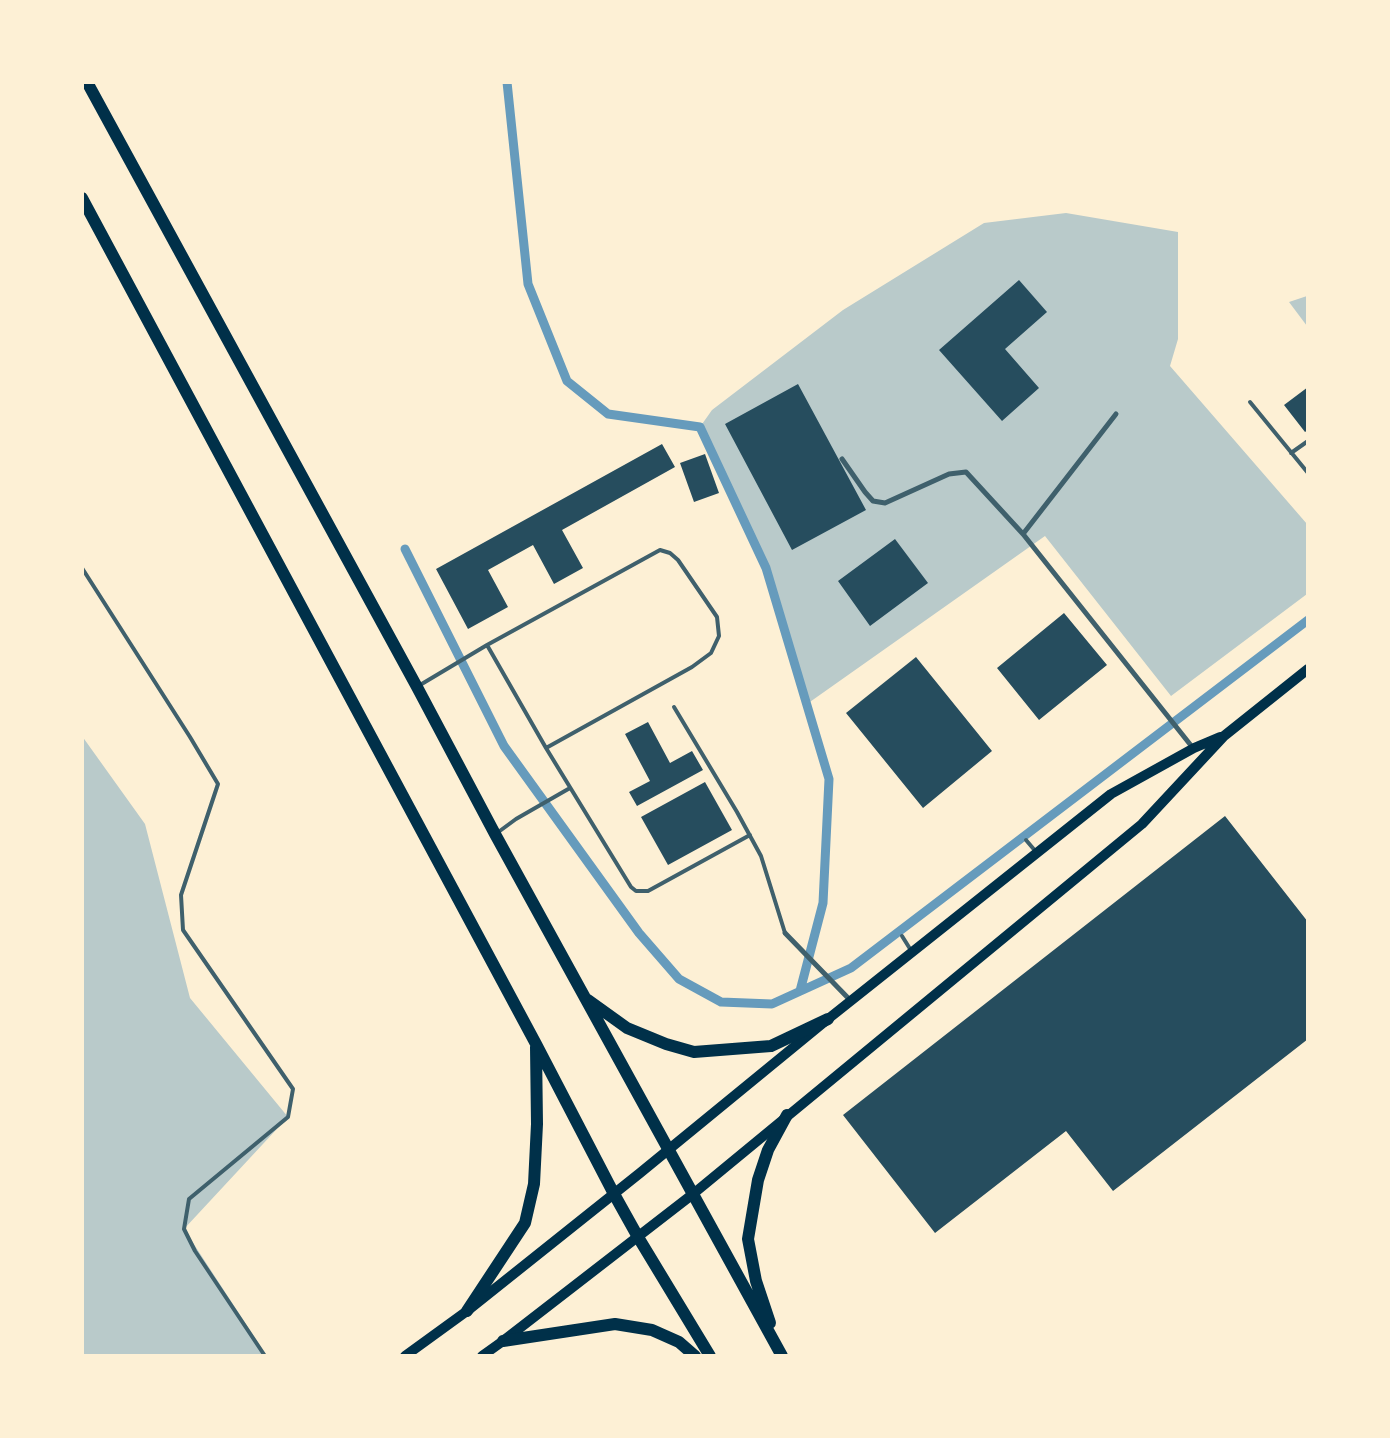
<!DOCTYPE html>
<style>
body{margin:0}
#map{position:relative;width:1390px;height:1438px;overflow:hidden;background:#fdf0d5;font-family:Lato,sans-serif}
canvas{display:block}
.frame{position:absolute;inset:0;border:84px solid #fdf0d5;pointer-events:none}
</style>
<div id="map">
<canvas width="1390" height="1438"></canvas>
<div class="frame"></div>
</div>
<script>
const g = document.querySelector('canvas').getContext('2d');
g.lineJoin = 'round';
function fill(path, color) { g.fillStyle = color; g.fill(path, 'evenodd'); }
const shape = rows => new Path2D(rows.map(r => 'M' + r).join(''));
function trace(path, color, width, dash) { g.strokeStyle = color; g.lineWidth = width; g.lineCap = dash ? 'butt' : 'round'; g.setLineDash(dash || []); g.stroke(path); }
fill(shape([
 [1066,213,1178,232,1178,339,1170,366,1307,524,1307,594,1171,696,1045,536,807,704,766,568,700,427,712,410,843,310,984,223],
 [1307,296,1308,296,1307,326,1289,302],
 [82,736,145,824,190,998,288,1117,184,1229,266,1355,83,1355]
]), '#b9caca');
trace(shape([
 [507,82,528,284,567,381,608,414,700,427,766,568,829,779,823,903,800,991],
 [405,549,504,746,639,933,679,979,721,1002,772,1004,851,968,1308,620]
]), '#669bbc', 9);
fill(shape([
 [1019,280,1047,312,1005,349,1039,388,1002,421,939,350],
 [798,384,866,510,792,550,725,424],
 [1308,387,1308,430,1305,432,1284,405],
 [662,444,675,467,562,530,583,568,554,584,533,545,488,570,508,607,468,629,436,569],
 [705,454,719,493,694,502,680,463],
 [895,539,928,583,870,626,838,581],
 [1064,613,1107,665,1039,720,997,668],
 [916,657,992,751,923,808,846,713],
 [648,722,670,763,692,751,703,770,637,806,629,792,650,781,625,734],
 [705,782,732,830,668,865,641,817],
 [1225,816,1308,922,1308,1039,1113,1191,1066,1131,935,1233,843,1115]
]), '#264d5e');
trace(shape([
 [1250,402,1308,473],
 [1291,453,1308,441],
 [82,568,190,737,218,784,181,895,183,930,293,1089,288,1117,189,1199,184,1229,195,1251,265,1356],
 [420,685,487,645,660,550,670,553,678,560,717,617,719,636,711,653,692,667,546,748,487,645],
 [674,707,737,812,761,856,785,933],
 [546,748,631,887,636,891,648,891,750,835],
 [497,833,516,819,570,788],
 [1026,840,1037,853],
 [902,936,912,952]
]), '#3f606c', 4);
trace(shape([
 [842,459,865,492,873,501,885,503,949,474,966,472,1023,534,1193,748],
 [1023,534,1116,414],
 [785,933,851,1001]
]), '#3f606c', 5);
trace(shape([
 [405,1356,467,1311,640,1173,828,1019,1111,794,1194,748,1220,737],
 [482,1356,503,1341,693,1194,1142,824,1224,736,1308,669]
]), '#003049', 10);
trace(shape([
 [87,82,417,687,495,834,782,1356],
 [82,198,536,1044,614,1194,638,1237,710,1356],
 [588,1000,627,1028,666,1044,694,1052,771,1046,828,1019],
 [467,1311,525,1223,534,1184,537,1124,536,1047],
 [770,1323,756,1281,748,1239,758,1180,768,1150,787,1115],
 [503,1341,615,1324,652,1330,679,1342,695,1356]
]), '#003049', 12);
</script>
